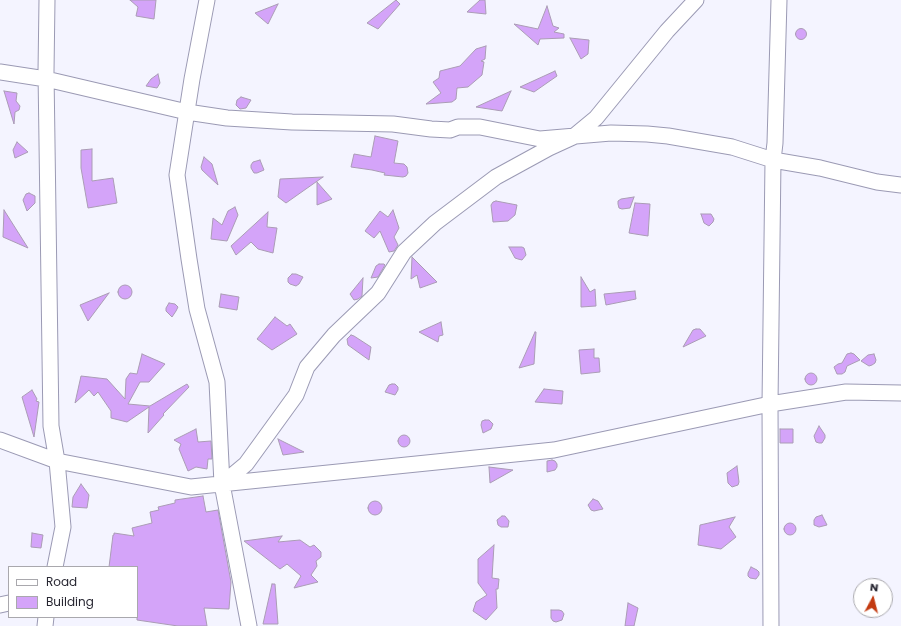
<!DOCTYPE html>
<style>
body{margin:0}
#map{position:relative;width:901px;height:626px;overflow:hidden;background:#f4f4ff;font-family:Poppins,sans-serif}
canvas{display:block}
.legend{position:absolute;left:8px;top:566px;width:130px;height:52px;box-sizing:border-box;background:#fff;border:1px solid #a9a8ad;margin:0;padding:5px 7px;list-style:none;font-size:12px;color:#272631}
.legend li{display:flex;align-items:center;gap:8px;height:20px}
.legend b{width:20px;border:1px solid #a9a8ad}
.north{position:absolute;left:853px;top:578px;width:40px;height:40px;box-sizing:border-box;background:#fff;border:1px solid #a9a8ad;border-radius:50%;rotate:7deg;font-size:11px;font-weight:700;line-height:16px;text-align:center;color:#272631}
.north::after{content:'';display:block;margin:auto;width:14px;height:18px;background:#c33a11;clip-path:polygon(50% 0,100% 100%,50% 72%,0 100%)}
</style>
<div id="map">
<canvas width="901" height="626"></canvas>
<ul class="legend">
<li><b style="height:5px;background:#fff"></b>Road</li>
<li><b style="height:11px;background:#d4a4f9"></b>Building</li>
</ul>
<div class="north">N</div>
</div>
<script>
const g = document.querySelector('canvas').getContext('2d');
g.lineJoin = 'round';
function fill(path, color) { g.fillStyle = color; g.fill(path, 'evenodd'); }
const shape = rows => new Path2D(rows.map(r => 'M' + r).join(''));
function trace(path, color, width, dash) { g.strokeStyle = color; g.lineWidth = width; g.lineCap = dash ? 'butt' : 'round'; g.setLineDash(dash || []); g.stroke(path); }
const building = shape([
 [130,0,156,0,154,19,136,16,138,7,130,0],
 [396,0,400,4,378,29,367,23,396,0],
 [480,0,485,0,486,14,467,12,480,0],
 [278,4,268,24,255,13,278,4],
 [547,6,553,26,559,28,554,32,564,34,564,38,540,39,538,45,514,24,538,29,547,6],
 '795.5 34a5.5 5.5 0 1 1 11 0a5.5 5.5 0 1 1-11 0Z',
 [570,38,589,40,588,54,581,59,570,38],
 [486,46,485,59,481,61,484,62,482,75,468,87,457,88,456,99,452,102,426,104,441,93,433,82,439,78,440,71,460,66,476,49,486,46],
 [555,71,557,76,534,92,520,87,555,71],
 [158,74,160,83,157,88,146,86,151,79,158,74],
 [4,91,17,93,16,101,20,106,19,110,15,112,14,124,4,91],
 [511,91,502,111,476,107,511,91],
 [241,97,251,100,246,108,240,109,236,105,237,100,241,97],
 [375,136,398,141,394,163,404,164,407,167,408,173,406,176,403,177,384,175,385,173,372,170,351,167,354,154,371,157,375,136],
 [17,142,28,152,15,158,13,150,17,142],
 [92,149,92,181,113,178,117,203,88,208,81,168,81,150,92,149],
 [204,157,212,164,218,185,202,170,201,167,204,157],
 [260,160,264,170,257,173,254,173,251,168,251,165,253,162,260,160],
 [323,177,286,203,278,197,280,179,323,177],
 [317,182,332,199,317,205,317,182],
 [29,193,35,196,35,203,27,211,23,200,26,194,29,193],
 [634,197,630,208,622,209,619,208,618,204,618,201,621,199,634,197],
 [496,201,517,205,515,215,508,221,493,222,491,205,493,202,496,201],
 [635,203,650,204,648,236,629,233,635,203],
 [235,207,238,215,227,241,211,239,213,218,222,225,228,211,235,207],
 [4,210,28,248,3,237,4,210],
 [393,210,399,228,394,237,398,245,394,251,389,252,380,231,374,238,365,231,380,211,388,217,393,210],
 [268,212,267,227,277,228,273,253,258,249,251,242,236,255,231,246,268,212],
 [701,214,711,214,714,219,713,222,709,226,704,223,701,214],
 [509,247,522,247,524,248,526,255,522,260,518,259,515,258,509,247],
 [412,257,437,282,420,288,417,275,411,279,412,257],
 [379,264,384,264,385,265,378,277,371,278,376,266,379,264],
 [292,274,296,274,303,277,299,284,296,286,290,284,288,282,288,278,292,274],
 [581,277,590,292,595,289,596,306,581,307,581,277],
 [363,278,362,296,358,299,354,300,350,294,363,278],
 '118 292a7 7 0 1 1 14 0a7 7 0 1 1-14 0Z',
 [635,291,636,299,606,305,604,294,635,291],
 [109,293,88,321,80,305,109,293],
 [221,294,239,297,237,310,219,307,221,294],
 [169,303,175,304,178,307,176,311,172,317,166,311,166,308,169,303],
 [275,317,287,326,290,324,297,334,272,350,257,339,275,317],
 [441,322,443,335,439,336,438,342,419,332,441,322],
 [696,329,700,329,706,336,683,347,693,330,696,329],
 [535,332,536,332,534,364,519,368,535,332],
 [351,335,354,336,371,347,369,360,348,345,347,339,351,335],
 [594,349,594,358,599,358,600,372,581,374,579,350,594,349],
 [851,353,854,354,860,360,847,366,845,372,842,374,837,374,834,367,838,364,842,363,847,354,851,353],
 [142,354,165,364,149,382,140,382,128,404,150,406,187,384,189,387,163,414,164,415,148,433,149,407,127,422,111,418,111,411,98,392,94,396,89,390,75,403,81,376,107,379,125,399,126,379,130,373,137,374,142,354],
 [874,354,876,360,875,363,872,365,869,366,861,361,868,355,874,354],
 '805 379a6 6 0 1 1 12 0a6 6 0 1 1-12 0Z',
 [392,384,395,384,398,387,398,390,395,395,385,392,389,385,392,384],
 [544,389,563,391,562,404,535,402,544,389],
 [32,390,37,399,36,401,39,402,34,437,22,397,32,390],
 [485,420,489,420,493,424,491,429,483,433,481,425,482,421,485,420],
 [819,426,825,435,825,438,822,443,819,443,816,442,814,436,819,426],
 [196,429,198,442,211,441,212,459,208,459,207,469,196,467,188,471,179,449,181,444,174,440,196,429],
 [780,429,793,429,793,443,780,443,780,429],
 '398 441a6 6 0 1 1 12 0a6 6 0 1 1-12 0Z',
 [278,439,304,452,283,455,278,439],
 [552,460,555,461,557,464,557,467,555,470,547,472,547,461,552,460],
 [737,466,739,482,738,485,732,487,728,483,727,473,737,466],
 [489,467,513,470,490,483,489,467],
 [81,484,89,495,87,508,72,507,73,497,81,484],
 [203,496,206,512,218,510,231,582,229,609,204,608,207,626,178,626,137,620,137,567,109,567,113,535,114,535,114,533,134,536,132,528,152,523,150,512,159,510,158,507,175,503,175,500,203,496],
 [593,499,598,501,603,509,594,511,591,510,588,505,593,499],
 '368 508a7 7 0 1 1 14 0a7 7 0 1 1-14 0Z',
 [822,515,827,525,819,527,814,525,814,520,816,517,822,515],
 [502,516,505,516,509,521,508,527,501,527,498,525,497,520,502,516],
 [735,517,729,527,736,537,721,549,698,545,700,525,735,517],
 '784 529a6 6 0 1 1 12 0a6 6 0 1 1-12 0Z',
 [32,533,43,535,41,548,31,547,32,533],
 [282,536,278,542,300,540,310,547,314,545,321,552,321,557,316,561,317,566,311,575,318,582,294,588,301,576,287,564,280,569,244,541,282,536],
 [494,545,492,578,499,579,498,589,496,589,497,608,486,620,473,611,476,602,487,595,478,583,478,559,494,545],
 [751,567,757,570,759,572,759,575,756,579,750,578,748,576,748,573,751,567],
 [272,584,275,584,278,624,263,624,272,584],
 [628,603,638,608,634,626,625,626,628,603],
 [551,610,559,610,562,611,564,614,562,620,556,622,553,621,551,618,551,610]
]);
fill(building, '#d4a4f9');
trace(building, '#aa9cb5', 1);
const minor = shape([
 [47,0,46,72,51,426,57,461,63,527,55,567],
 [207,0,192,79,177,175,189,259,197,309,217,382,222,484,249,626],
 [0,72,46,79,187,112,227,118,292,122,393,124,431,129,450,130,458,127,480,127,540,139,611,133,647,134,668,136,732,147,773,160,820,168,877,182,901,185],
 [0,440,57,461,191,487,554,450,770,404,846,392,901,393],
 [222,484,246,464,296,395,307,367,334,335,378,293,404,252,435,223,496,177,549,148,573,137,596,118,667,31,696,0],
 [0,605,9,603],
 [45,626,46,617],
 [771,626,770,404,773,160,775,143,779,0]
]);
trace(minor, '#9b9ab4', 17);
trace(minor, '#fff', 15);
</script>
